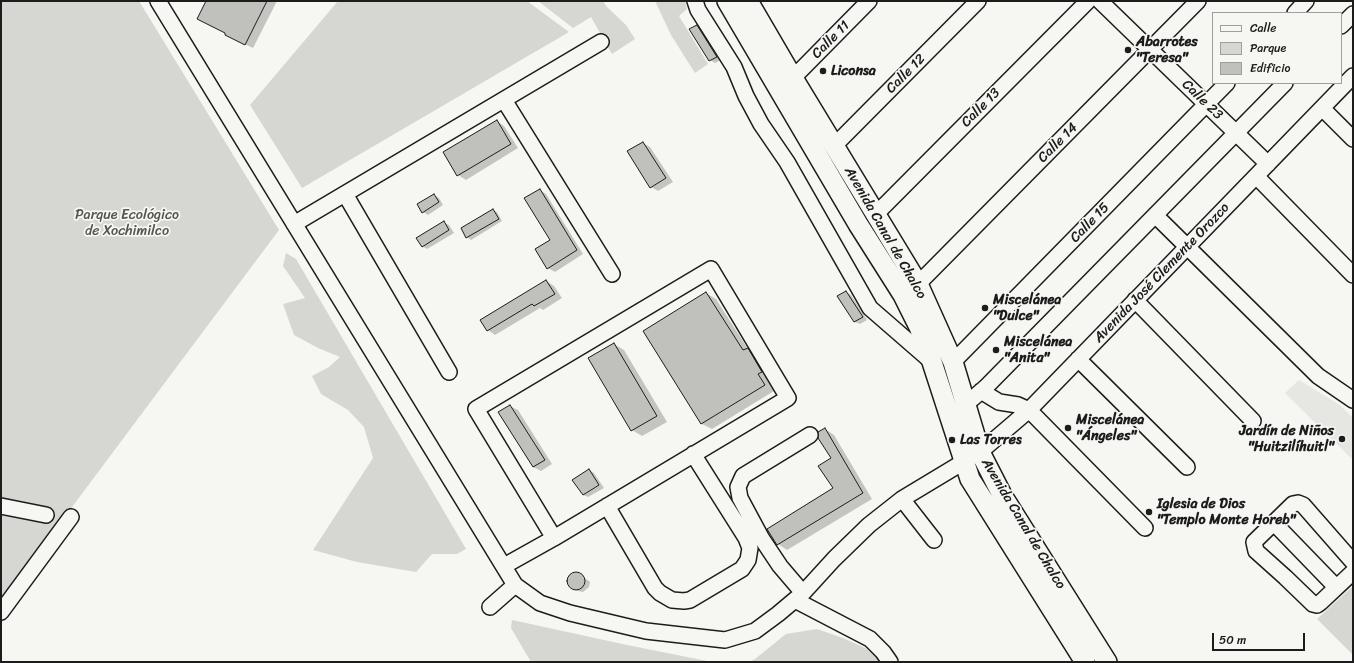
<!DOCTYPE html>
<meta charset="utf-8">
<style>
body{margin:0}
#map{position:relative;width:1354px;height:663px;overflow:hidden;background:#f6f6f2;font-family:Sriracha,sans-serif}
canvas{display:block}
.frame{position:absolute;inset:0;border:2px solid #1c1c1c;pointer-events:none}
.legend{position:absolute;left:1212px;top:12px;width:130px;height:72px;box-sizing:border-box;background:#f6f6f2;border:1px solid #9f9f9c;margin:0;padding:5px 7px;list-style:none;font-size:12px;color:#1c1c1c}
.legend li{display:flex;align-items:center;gap:8px;height:20px}
.legend b{width:20px;border:1px solid #9f9f9c}
.scale{position:absolute;left:1212px;top:633px;width:93px;height:18px;box-sizing:border-box;border:2px solid #1c1c1c;border-top:0;padding-left:5px;font-size:12px;line-height:14px;white-space:nowrap;color:#1c1c1c;-webkit-text-stroke:3px #f6f6f2;paint-order:stroke}
</style>
<div id="map">
<canvas width="1354" height="663"></canvas>
<div class="frame"></div>
<ul class="legend">
<li><b style="height:5px;background:#f6f6f2"></b>Calle</li>
<li><b style="height:11px;background:#d6d6d2"></b>Parque</li>
<li><b style="height:11px;background:#c0c0bd"></b>Edificio</li>
</ul>
<div class="scale">50 m</div>
</div>
<script>
const g = document.querySelector('canvas').getContext('2d');
g.lineJoin = 'round';
function fill(path, color) { g.fillStyle = color; g.fill(path, 'evenodd'); }
const shape = rows => new Path2D(rows.map(r => 'M' + r).join(''));
function trace(path, color, width, dash) { g.strokeStyle = color; g.lineWidth = width; g.lineCap = dash ? 'butt' : 'round'; g.setLineDash(dash || []); g.stroke(path); }
function write(font, color, halo, rows, align = 'center') {
  g.font = font + ' Sriracha,sans-serif'; g.lineWidth = 3.5; g.setLineDash([]); g.textBaseline = 'middle'; g.strokeStyle = halo; g.fillStyle = color; for (const [text, x, y, turn = 0] of rows) {
    g.save(); g.translate(x, y); g.rotate((+turn || 0) * Math.PI / 180); g.textAlign = isNaN(turn) ? turn : align; if (halo) g.strokeText(text, 0, 0); g.fillText(text, 0, 0); g.restore();
  }
}
fill(shape([
 [1299,380,1340,405,1353,418,1353,460,1285,393]
]), '#e6e6e2');
fill(shape([
 [1,1,139,1,279,230,1,602],
 [338,1,527,1,569,32,302,188,250,105],
 [538,1,603,1,606,6,626,25,635,39,612,54,591,17,573,28],
 [655,1,685,1,687,9,679,16,708,64,695,73,671,35],
 [286,253,296,259,466,549,457,554,432,554,416,572,357,562,313,550,373,458,364,427,348,410,321,394,312,376,329,367,340,357,318,348,294,335,283,304,305,298,283,266],
 [1353,586,1353,655,1317,619],
 [512,620,627,645,712,662,531,662,511,628],
 [817,629,843,638,865,648,877,658,879,662,749,662,755,659,786,634]
]), '#d6d6d2');
fill(shape([
 [207,1,277,1,253,48,234,39],
 [697,26,702,29,721,60,715,63,710,60],
 [497,121,504,126,518,148,466,180,458,175],
 [643,143,650,147,673,182,658,191,651,187],
 [540,190,546,194,583,254,555,272,548,268,551,240],
 [434,195,439,198,443,205,428,215,423,212],
 [493,210,497,212,502,221,471,240,467,237],
 [444,223,449,225,454,233,427,249,422,246],
 [546,281,554,286,562,298,543,310,540,308,495,335,488,330],
 [846,292,851,295,867,320,860,324,855,322,839,296],
 [706,293,716,299,748,349,758,355,772,378,767,380,774,391,712,429,702,424,644,331],
 [614,344,624,350,667,422,642,436,632,430],
 [510,406,518,410,552,464,541,471,533,467],
 [825,429,834,435,872,499,787,550,778,544,834,489,832,459],
 [589,470,594,473,604,488,588,497,583,495],
 [573,573,578,573,590,582,589,587,583,592,578,591,568,584,569,576]
]), '#0003');
const building = shape([
 [206,1,267,1,245,45,225,35,225,33,197,19,206,1],
 [697,25,717,57,709,61,689,29,697,25],
 [497,120,511,144,457,176,443,152,497,120],
 [643,142,666,178,650,188,627,151,643,142],
 [540,189,577,250,547,269,535,249,550,240,524,198,540,189],
 [434,194,439,202,422,213,417,204,434,194],
 [493,209,499,219,466,238,461,228,493,209],
 [444,221,449,230,422,247,416,238,444,221],
 [546,280,555,294,534,306,532,304,487,331,480,320,546,280],
 [846,291,863,317,854,322,837,296,846,291],
 [706,292,743,350,748,348,762,372,758,374,765,385,701,424,643,331,706,292],
 [614,343,657,416,631,431,588,358,614,343],
 [510,405,545,460,533,467,498,412,510,405],
 [825,428,863,493,777,545,767,529,833,488,818,466,831,458,818,438,818,432,825,428],
 [589,469,599,485,583,495,572,480,589,469],
 '567 581a9 9 0 1 1 18 0a9 9 0 1 1-18 0Z'
]);
fill(building, '#c0c0bd');
trace(building, '#1c1c1c', 1);
const minor = shape([
 [158,1,515,585,540,603,570,613,646,631,725,640,755,631,778,614,803,593,834,559,869,525,902,499,980,452,1029,410,1353,76],
 [695,1,698,10,734,67,746,96,761,124,787,162,870,308,931,361],
 [1100,1,1268,164],
 [1295,13,1306,1],
 [1341,26,1353,14],
 [793,78,869,1],
 [504,100,612,274],
 [1322,108,1353,139],
 [834,146,978,1],
 [1256,176,1353,275],
 [345,194,449,372],
 [875,215,1088,1],
 [1155,215,1318,376,1353,400],
 [294,224,601,42],
 [918,284,1198,1],
 [1135,300,1253,421],
 [1078,359,1187,467],
 [953,362,1227,83],
 [981,391,999,402,1018,405,1029,410,1145,528],
 [964,402,972,399,986,387,1285,83],
 [902,499,934,540],
 [1,506,46,515],
 [607,506,655,588,660,593,672,600,684,601,690,600,742,569,748,560,750,548,746,538,693,454],
 [1274,523,1336,587],
 [1353,562,1303,505,1298,503,1293,504,1254,542,1256,551,1285,577,1313,604,1317,605,1321,602,1353,572],
 [504,566,554,538,788,398,711,269,476,409,554,538],
 [803,593,780,566,762,539,740,498,738,487,743,476,810,435],
 [795,600,870,639,883,652,890,662],
 [490,607,515,585],
 [1,612,71,517]
]);
const major = shape([
 [727,1,858,224,903,295,919,327,932,362,970,479,1085,662],
 [748,1,793,78,918,284,953,362,980,452,1002,495,1107,662]
]);
trace(minor, '#1c1c1c', 18);
trace(major, '#1c1c1c', 22);
trace(minor, '#f6f6f2', 15);
trace(major, '#f6f6f2', 19);
for (const [x, y, r, color] of [
 [1128,50,4,"#1c1c1c"],
 [823,71,4,"#1c1c1c"],
 [985,308,4,"#1c1c1c"],
 [996,350,4,"#1c1c1c"],
 [1068,428,4,"#1c1c1c"],
 [1342,439,4,"#1c1c1c"],
 [952,440,4,"#1c1c1c"],
 [1149,512,4,"#1c1c1c"]
]) { const dot = new Path2D(); dot.arc(x, y, r, 0, 2 * Math.PI); g.fillStyle = color; g.fill(dot); trace(dot, '#f6f6f2', 1.5); }
write('14px', '#1c1c1c', '#f6f6f2', [
 ["Calle 11",831,40,-45],
 ["Calle 12",906,74,-45],
 ["Calle 23",1202,100,44],
 ["Calle 13",981,108,-45],
 ["Calle 14",1058,143,-45],
 ["Calle 15",1090,223,-46],
 ["Avenida Canal de Chalco",885,233,60],
 ["Avenida José Clemente Orozco",1162,273,-46],
 ["Avenida Canal de Chalco",1023,524,59]
]);
write('bold 14px', '#1c1c1c', '#f6f6f2', [
 ["Abarrotes",1136,42],
 ["\"Teresa\"",1136,58],
 ["Liconsa",831,71],
 ["Miscelánea",993,300],
 ["\"Dulce\"",993,316],
 ["Miscelánea",1004,342],
 ["\"Anita\"",1004,358],
 ["Miscelánea",1076,420],
 ["\"Ángeles\"",1076,436],
 ["Jardín de Niños",1334,431,"right"],
 ["\"Huitzilíhuitl\"",1334,447,"right"],
 ["Las Torres",960,440],
 ["Iglesia de Dios",1157,504],
 ["\"Templo Monte Horeb\"",1157,520]
], 'left');
write('14px', '#545453', '#f6f6f2', [
 ["Parque Ecológico",127,215],
 ["de Xochimilco",127,231]
]);
</script>
